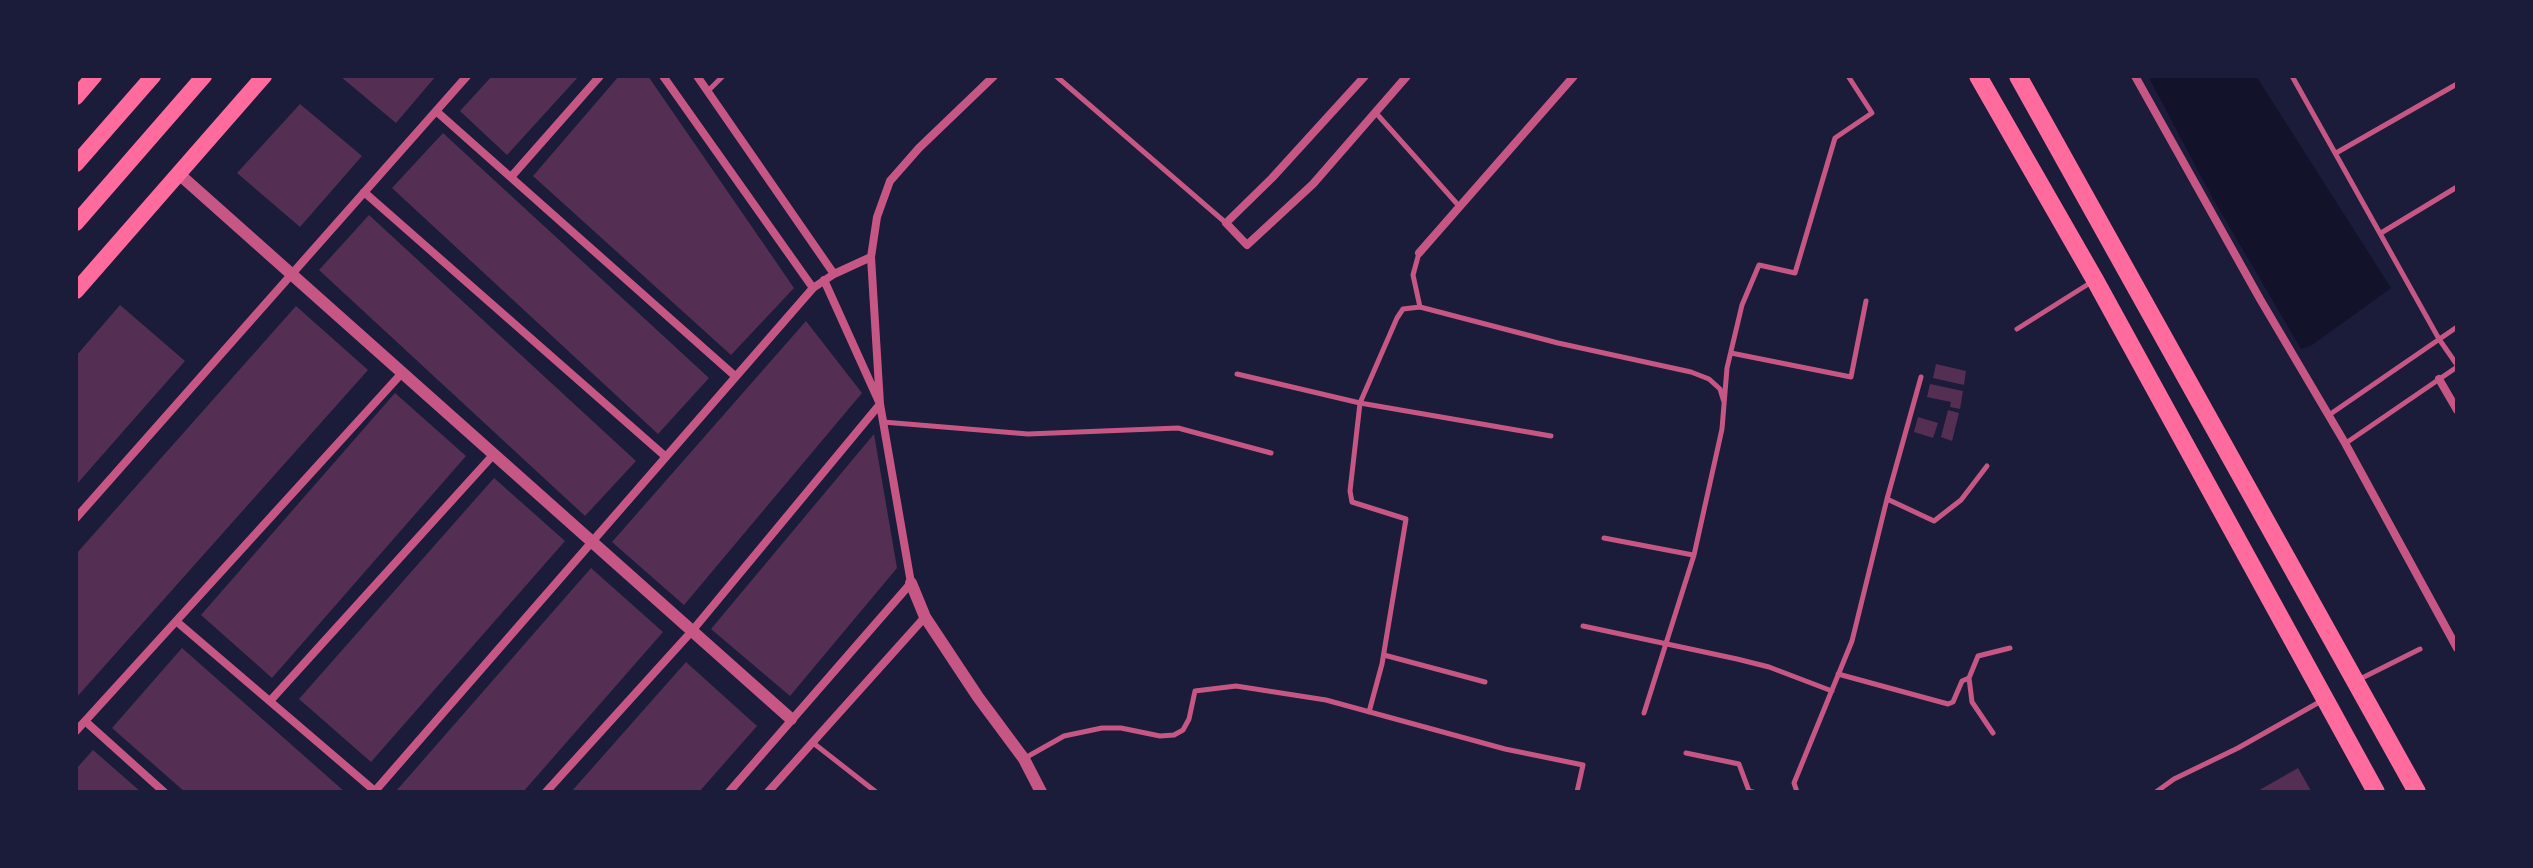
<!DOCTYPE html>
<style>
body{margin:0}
#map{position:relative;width:2533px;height:868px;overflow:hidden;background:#1b1b3a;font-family:"Noto Serif",serif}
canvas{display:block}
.frame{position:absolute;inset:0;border:78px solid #1b1b3a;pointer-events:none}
</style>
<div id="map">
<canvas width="2533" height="868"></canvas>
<div class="frame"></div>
</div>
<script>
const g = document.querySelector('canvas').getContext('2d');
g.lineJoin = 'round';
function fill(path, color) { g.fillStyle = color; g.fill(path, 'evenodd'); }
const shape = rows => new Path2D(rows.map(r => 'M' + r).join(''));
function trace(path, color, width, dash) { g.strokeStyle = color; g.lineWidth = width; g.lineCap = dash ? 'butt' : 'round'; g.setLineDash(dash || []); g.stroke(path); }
fill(shape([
 [2148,76,2256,76,2391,288,2312,345,2301,349,2212,197]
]), '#12122b');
fill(shape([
 [340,76,436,76,396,123],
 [492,76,579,76,507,155,460,111],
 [619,76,648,76,794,288,731,355,533,176],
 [300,104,362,156,300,227,237,173],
 [443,133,709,378,658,434,392,188],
 [369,215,636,461,585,516,319,270],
 [120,305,185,361,76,485,76,356],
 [296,306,368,370,76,698,76,554],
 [806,321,862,393,684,605,612,542],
 [1936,364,1966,371,1964,385,1933,378],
 [1930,384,1963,391,1960,409,1950,407,1951,402,1927,397],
 [395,393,466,456,272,678,201,615],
 [1948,410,1959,413,1952,441,1941,437],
 [1918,417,1938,423,1933,438,1914,432],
 [874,434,897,568,790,696,711,629],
 [494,478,565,541,371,762,299,699],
 [591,568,663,632,523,792,399,792,397,790],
 [182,648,345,792,185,792,112,728],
 [686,662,757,726,699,792,571,792],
 [93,750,141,792,76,792,76,769],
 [2298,768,2311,791,2309,792,2256,792]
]), '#542f53');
trace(shape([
 [1056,76,1226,223],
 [2292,76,2439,339,2457,365],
 [708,91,723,76],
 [1376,113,1459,206],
 [2336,153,2457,84],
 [2381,233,2457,187],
 [1419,253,1413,275,1420,307],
 [2017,329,2090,283],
 [1731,353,1851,377,1866,301],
 [1237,374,1360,403,1551,436],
 [2329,415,2457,327],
 [883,422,1028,434,1178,428,1271,453],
 [2346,443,2457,367],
 [1887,499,1934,521,1961,500,1987,466],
 [1604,538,1693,555],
 [1583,626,1737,659,1769,667,1832,691],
 [1384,655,1485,682],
 [1838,674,1948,704,1953,702,1962,681,1969,678,1978,656,2010,648],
 [1969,678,1972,702,1993,733],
 [2358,680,2420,649],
 [1369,712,1382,664,1406,519,1352,502,1350,491,1360,403,1397,318,1403,309,1420,307,1558,343,1691,372,1709,379,1720,389,1724,402],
 [1644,713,1694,555,1722,429,1727,368,1742,305,1759,265,1795,273,1835,138,1872,113,1848,76],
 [812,742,876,792],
 [1686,753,1739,764,1749,791,1753,792],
 [1025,758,1064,736,1102,728,1121,728,1160,736,1174,735,1183,730,1189,719,1195,691,1236,686,1326,700,1505,749,1583,765,1577,792],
 [1797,792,1794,783,1852,641,1887,499,1921,377],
 [2156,792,2174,779,2238,748,2323,700]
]), '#c65784', 5);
trace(shape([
 [663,76,813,288],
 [697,76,834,274],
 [1365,76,1272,178,1226,223,1247,245,1313,184,1407,76],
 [2135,76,2260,299,2345,443,2457,648],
 [436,111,735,376],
 [511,177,600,76],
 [364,192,666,457],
 [1419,253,1574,76],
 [2439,379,2457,410],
 [76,518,467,76],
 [176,621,376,792],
 [270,701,494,454],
 [85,721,164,792],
 [76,731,402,373],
 [375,791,813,288,834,274,871,257],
 [546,792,692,631,880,404,824,280],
 [729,792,911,583,880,404,871,257,877,217,890,181,919,148,994,76],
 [768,792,925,617]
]), '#c65784', 8);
trace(shape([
 [179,174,791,719],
 [911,583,925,617,978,697,1024,759,1041,792]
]), '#c65784', 12);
trace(shape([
 [76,97,94,76],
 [76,164,153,76],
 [76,223,204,76],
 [76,291,264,76]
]), '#ff6b9d', 16);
trace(shape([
 [1978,76,2095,280,2376,792],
 [2018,76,2417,792]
]), '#ff6b9d', 18);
</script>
